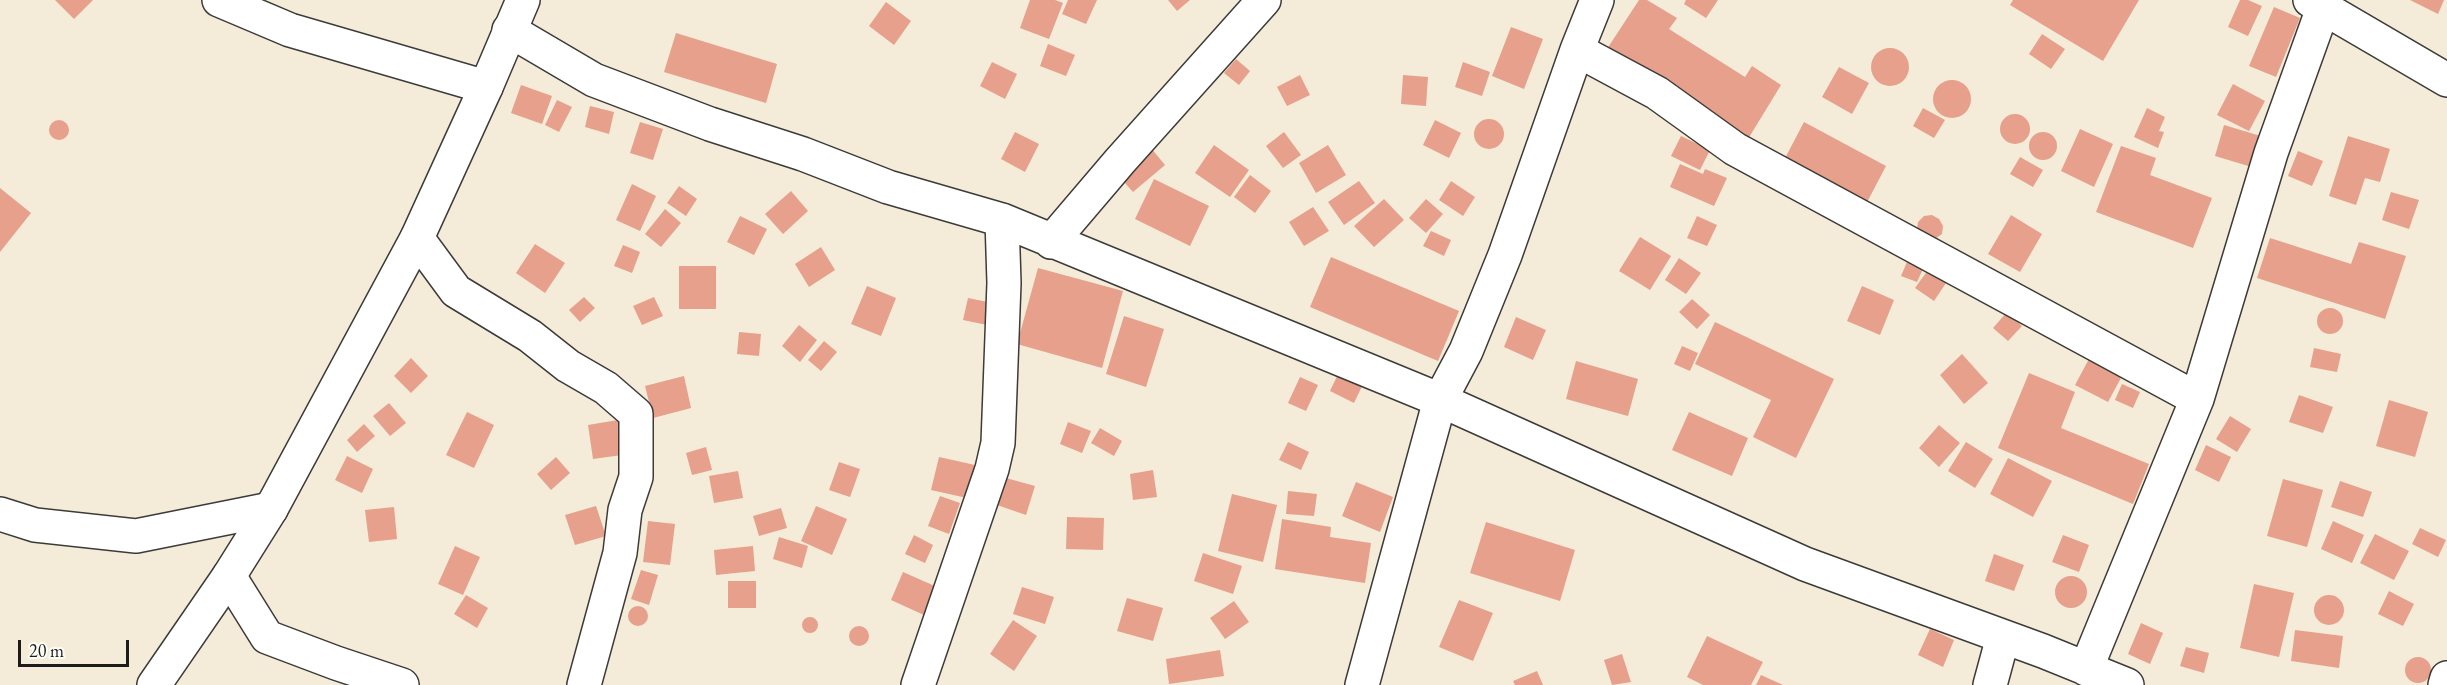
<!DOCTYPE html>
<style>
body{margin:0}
#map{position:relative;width:2447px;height:685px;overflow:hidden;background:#f4ecd8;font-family:"EB Garamond",serif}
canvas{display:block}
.scale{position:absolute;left:18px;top:640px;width:111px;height:27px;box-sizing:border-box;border:3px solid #1c1c1c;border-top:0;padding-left:8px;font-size:18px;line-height:21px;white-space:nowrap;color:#1c1c1c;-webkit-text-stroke:4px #fdfcf7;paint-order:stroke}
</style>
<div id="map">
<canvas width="2447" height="685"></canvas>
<div class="scale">20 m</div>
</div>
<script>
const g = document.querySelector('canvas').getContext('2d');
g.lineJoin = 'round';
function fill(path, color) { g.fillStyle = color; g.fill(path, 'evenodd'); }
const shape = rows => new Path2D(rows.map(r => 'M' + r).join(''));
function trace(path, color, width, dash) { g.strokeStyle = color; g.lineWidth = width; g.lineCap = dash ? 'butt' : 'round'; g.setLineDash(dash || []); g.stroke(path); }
fill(shape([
 [55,0,93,0,74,19],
 [1030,0,1055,0,1063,3,1049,39,1020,28],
 [1068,0,1097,0,1086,24,1062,14],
 [1168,0,1190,0,1177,11],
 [1639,0,1647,0,1677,18,1669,29,1745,77,1752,66,1781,85,1748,139,1607,49],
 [1686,0,1718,0,1706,18,1684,4],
 [2013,0,2139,0,2103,61,2010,5],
 [2240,0,2248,0,2262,6,2248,36,2228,27],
 [2410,0,2444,0,2438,14],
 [886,2,911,21,894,45,869,26],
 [2274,7,2300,18,2276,77,2249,66],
 [1511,27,1543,39,1524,89,1492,76],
 [676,33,777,64,766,103,664,72],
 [2042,34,2065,49,2051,69,2029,54],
 [1048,44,1075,55,1066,76,1040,66],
 '1871 67a19 19 0 1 1 38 0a19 19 0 1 1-38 0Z',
 [1236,59,1250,71,1239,85,1224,73],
 [992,62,1017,74,1005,99,980,86],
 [1463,62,1490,72,1482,96,1455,87],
 [1839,67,1869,83,1852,114,1822,97],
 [1300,75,1310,95,1287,106,1277,87],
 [1403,75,1428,77,1426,106,1401,104],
 '1933 99a19 19 0 1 1 38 0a19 19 0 1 1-38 0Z',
 [2233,84,2265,101,2249,131,2217,115],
 [521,85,552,96,542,124,511,113],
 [557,100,572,107,559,132,545,125],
 [590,106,614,112,609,134,585,127],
 [1923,108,1945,120,1934,138,1913,126],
 [2147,108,2165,117,2159,131,2164,132,2158,148,2134,137],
 '2000 129a15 15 0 1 1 30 0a15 15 0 1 1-30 0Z',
 '1474 134a15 15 0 1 1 30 0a15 15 0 1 1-30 0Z',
 '49 130a10 10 0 1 1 20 0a10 10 0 1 1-20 0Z',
 [1435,120,1461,133,1449,158,1423,145],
 [640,122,663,129,653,160,630,153],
 [1804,122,1886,166,1864,208,1782,164],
 [2224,125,2264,137,2255,168,2215,156],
 [2080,129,2113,144,2094,187,2061,171],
 '2029 146a14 14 0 1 1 28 0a14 14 0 1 1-28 0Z',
 [1015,132,1039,144,1025,172,1001,159],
 [1284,132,1301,155,1283,168,1266,146],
 [1681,136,1710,150,1700,170,1671,156],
 [2348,136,2390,149,2380,182,2365,178,2356,205,2329,196],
 [1214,145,1249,170,1230,197,1195,173],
 [1328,145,1346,175,1316,193,1299,163],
 [2121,146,2156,158,2150,175,2212,198,2193,248,2096,212],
 [1151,148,1165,165,1133,192,1118,175],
 [2298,151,2323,161,2312,186,2288,176],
 [2020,157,2043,170,2033,187,2010,174],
 [1680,164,1703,174,1705,169,1727,178,1714,206,1670,187],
 [1250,175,1271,191,1255,213,1234,197],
 [1154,179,1209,206,1190,246,1135,219],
 [1359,181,1375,203,1344,225,1328,202],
 [1451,181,1475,197,1463,216,1439,200],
 [632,184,656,196,640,231,616,220],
 [679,186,697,199,686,216,667,203],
 [0,188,31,213,0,252],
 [791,191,808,211,783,234,765,214],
 [2391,192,2419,200,2409,229,2382,220],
 [1384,199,1404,220,1374,247,1354,226],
 [1426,199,1443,214,1426,233,1409,218],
 [1313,207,1329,231,1304,246,1289,222],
 [665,209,681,223,661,247,645,234],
 [1932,215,1939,219,1943,226,1942,234,1935,239,1917,230,1918,222,1924,216],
 [2011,215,2042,234,2020,272,1988,254],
 [740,216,767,229,754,255,727,242],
 [1697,216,1717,225,1707,246,1687,238],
 [1431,231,1451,240,1444,256,1423,246],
 [1640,237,1671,256,1650,290,1619,271],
 [2270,238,2351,264,2359,242,2406,256,2385,319,2257,278],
 [535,244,565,263,545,293,516,273],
 [623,245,640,252,632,273,614,266],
 [821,247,835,270,809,287,795,264],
 [1331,257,1459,311,1438,361,1310,307],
 [1679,258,1701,273,1686,294,1665,280],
 [1907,262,1923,269,1917,282,1901,276],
 [679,266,716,266,716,309,679,309],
 [1038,268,1123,291,1102,368,1017,344],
 [1928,270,1946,283,1934,301,1915,288],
 [867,286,896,298,881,336,851,324],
 [1862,286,1894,300,1880,335,1847,321],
 [584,297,595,308,580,322,569,310],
 [654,297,663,316,642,325,633,306],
 [968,298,993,303,987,325,963,320],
 [1692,299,1710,315,1697,329,1679,312],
 '2317 321a13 13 0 1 1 26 0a13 13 0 1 1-26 0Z',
 [2007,312,2022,326,2008,341,1993,328],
 [1124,316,1164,329,1146,387,1106,374],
 [1516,317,1546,330,1533,360,1504,347],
 [1715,322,1834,379,1796,458,1753,437,1771,400,1695,364],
 [799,325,817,340,800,362,782,346],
 [739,332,761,334,759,356,737,354],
 [824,341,837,352,821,371,808,360],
 [1682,346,1698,353,1690,371,1674,364],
 [2314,348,2341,354,2337,372,2310,367],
 [1962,354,1988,383,1964,404,1940,375],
 [411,358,428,376,411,393,394,376],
 [2089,359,2122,376,2108,402,2075,385],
 [1576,361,1638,379,1628,416,1566,399],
 [1340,370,1364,382,1354,403,1330,391],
 [2029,373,2075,392,2061,428,2149,464,2133,504,1998,448],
 [684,376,691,408,653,418,645,386],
 [1300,377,1318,385,1306,411,1288,403],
 [2122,384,2140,392,2133,408,2115,400],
 [2299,395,2333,407,2323,433,2289,422],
 [2389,400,2428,412,2415,457,2376,446],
 [389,403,406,423,390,436,373,416],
 [467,412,494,425,474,468,446,455],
 [1689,412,1748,438,1732,476,1672,450],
 [2230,416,2251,429,2237,452,2216,439],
 [624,419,629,454,593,459,588,425],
 [1068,422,1091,431,1082,453,1060,444],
 [364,424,375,436,357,452,347,440],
 [1939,425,1960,443,1939,467,1919,448],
 [1100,428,1122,441,1114,456,1091,443],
 [1288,442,1309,452,1301,470,1279,460],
 [1966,442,1993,459,1975,488,1948,471],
 [2206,445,2231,457,2219,482,2195,470],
 [706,447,712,470,692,475,686,453],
 [347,456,373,469,362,493,335,480],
 [556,457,570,473,551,490,537,474],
 [939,457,975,465,967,498,931,490],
 [2008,458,2052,481,2033,517,1990,494],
 [839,462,860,469,850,497,829,490],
 [1153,470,1157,497,1133,500,1130,474],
 [738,471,743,498,714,503,709,476],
 [1006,478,1035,486,1026,515,997,505],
 [2283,479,2323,490,2307,547,2267,536],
 [2340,481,2372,492,2363,517,2331,507],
 [1356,482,1393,497,1380,532,1342,516],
 [1288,491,1317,494,1314,516,1286,514],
 [1232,494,1277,505,1263,562,1218,551],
 [940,496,960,503,949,534,928,526],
 [596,506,606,536,575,545,565,515],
 [816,506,847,519,832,555,801,541],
 [394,507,397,539,369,542,365,510],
 [781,508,787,528,759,536,753,516],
 [1067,517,1104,518,1103,550,1066,549],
 [1282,519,1331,527,1330,537,1371,543,1365,583,1275,569],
 [648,521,675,524,670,565,643,562],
 [2333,521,2364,535,2352,563,2321,549],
 [1486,522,1575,550,1560,601,1470,573],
 [2420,528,2446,540,2438,557,2412,544],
 [2375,534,2409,551,2394,580,2360,563],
 [914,535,933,545,925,563,905,554],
 [2063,535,2089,545,2079,572,2052,562],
 [779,537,808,546,802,568,773,559],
 [455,546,480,557,463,595,438,584],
 [753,546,755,571,716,575,714,550],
 [1203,553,1242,566,1233,594,1194,581],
 [1994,554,2024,565,2014,591,1985,581],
 [641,570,658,575,649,605,631,599],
 [903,572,937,587,924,615,891,600],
 '2055 592a16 16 0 1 1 32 0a16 16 0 1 1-32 0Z',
 [728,581,756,581,756,608,728,608],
 [2254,584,2294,593,2279,657,2240,648],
 [1022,587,1054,597,1045,624,1013,614],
 [2389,591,2414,604,2403,626,2378,614],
 '2314 610a15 15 0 1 1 30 0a15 15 0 1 1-30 0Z',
 [466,595,488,608,477,628,454,614],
 [1127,598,1163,608,1153,641,1117,631],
 [1459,600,1493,613,1473,661,1439,647],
 [1234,601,1249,622,1225,639,1210,618],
 '628 616a10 10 0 1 1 20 0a10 10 0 1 1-20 0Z',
 '802 625a8 8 0 1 1 16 0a8 8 0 1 1-16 0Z',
 [1013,620,1037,636,1014,671,990,654],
 [2141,623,2163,633,2150,664,2128,654],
 '849 636a10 10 0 1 1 20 0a10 10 0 1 1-20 0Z',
 [1930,629,1954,640,1943,667,1918,655],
 [2295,630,2343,636,2339,668,2291,661],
 [1707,636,1763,662,1751,685,1703,685,1687,677],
 [2186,647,2209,653,2204,673,2180,666],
 [1220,650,1224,676,1169,684,1166,659],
 [1622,654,1631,682,1612,685,1604,660],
 '2405 670a13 13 0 1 1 26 0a13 13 0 1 1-26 0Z',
 [1537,671,1543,685,1515,685,1513,681],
 [1761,675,1783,685,1756,685]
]), '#e6a08b');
const minor = shape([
 [219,0,290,30,486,87],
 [2310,0,2447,80],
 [509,30,594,80,710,124,803,154,888,187,1002,220,1440,400,1805,564,2043,651,2127,685],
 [1577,50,1657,93,1735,149,2197,399],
 [417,238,456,291,530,336,568,366,606,388,636,414,636,477,625,510,620,553,584,685],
 [1051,242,1120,161,1264,0],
 [0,514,35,525,136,536,271,509],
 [229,576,267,637,336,663,402,685],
 [2086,669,2197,399,2271,153,2326,0],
 [918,685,992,469,998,443,1004,283,1002,220],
 [1362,685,1440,400,1466,351,1505,255,1577,50,1597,0],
 [1990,685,2003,637],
 [2445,685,2447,678]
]);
const secondary = shape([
 [154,685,229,576,271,509,417,238,486,87,523,0]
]);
trace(minor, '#3c3b38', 36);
trace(secondary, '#3c3b38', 36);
trace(minor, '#fff', 33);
trace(secondary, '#fff', 33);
</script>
